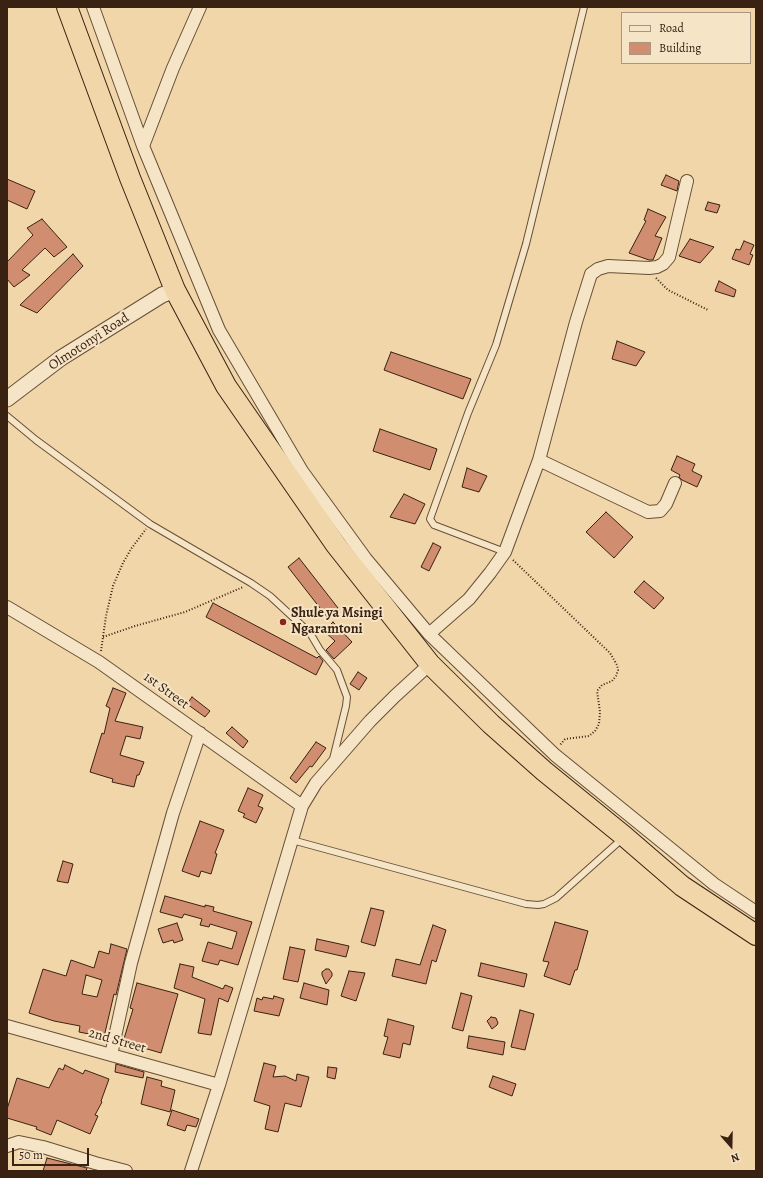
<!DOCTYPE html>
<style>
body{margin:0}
#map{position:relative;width:763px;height:1178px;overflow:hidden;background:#f0d6a8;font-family:Alegreya,serif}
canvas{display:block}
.frame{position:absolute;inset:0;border:8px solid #3a2212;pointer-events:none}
.legend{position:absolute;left:621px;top:12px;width:130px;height:52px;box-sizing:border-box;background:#f5e4c6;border:1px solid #aa967e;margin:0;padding:5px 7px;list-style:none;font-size:12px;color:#3a2212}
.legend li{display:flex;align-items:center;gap:8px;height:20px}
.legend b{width:20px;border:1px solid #aa967e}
.north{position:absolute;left:711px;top:1126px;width:40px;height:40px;-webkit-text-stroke:3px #f5e4c6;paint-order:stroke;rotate:160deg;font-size:11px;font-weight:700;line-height:16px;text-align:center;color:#3a2212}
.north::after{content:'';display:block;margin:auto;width:14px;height:18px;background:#3a2212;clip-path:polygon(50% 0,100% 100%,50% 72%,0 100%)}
.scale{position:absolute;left:12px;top:1148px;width:77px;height:18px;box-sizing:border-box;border:2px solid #3a2212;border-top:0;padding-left:5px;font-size:12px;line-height:14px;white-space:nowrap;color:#3a2212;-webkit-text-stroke:3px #f5e4c6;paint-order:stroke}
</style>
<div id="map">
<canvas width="763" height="1178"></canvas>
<div class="frame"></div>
<ul class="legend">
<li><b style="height:5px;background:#f5e4c6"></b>Road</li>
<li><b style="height:11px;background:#d18d70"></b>Building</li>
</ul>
<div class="north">N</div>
<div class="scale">50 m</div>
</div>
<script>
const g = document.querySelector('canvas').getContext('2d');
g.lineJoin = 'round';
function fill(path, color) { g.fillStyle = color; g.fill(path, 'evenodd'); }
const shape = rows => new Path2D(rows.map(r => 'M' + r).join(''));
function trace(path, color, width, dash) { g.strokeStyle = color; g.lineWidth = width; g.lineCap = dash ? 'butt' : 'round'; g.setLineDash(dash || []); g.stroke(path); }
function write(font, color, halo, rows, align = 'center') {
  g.font = font + ' Alegreya,serif'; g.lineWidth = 4; g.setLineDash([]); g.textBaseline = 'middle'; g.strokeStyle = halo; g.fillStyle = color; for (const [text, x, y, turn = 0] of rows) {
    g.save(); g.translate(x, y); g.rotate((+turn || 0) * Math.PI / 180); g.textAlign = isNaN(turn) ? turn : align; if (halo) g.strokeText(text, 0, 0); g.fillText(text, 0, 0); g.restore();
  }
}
const building = shape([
 [666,175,679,181,677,191,661,185,666,175],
 [7,179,35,191,27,209,7,200,7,179],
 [708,202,720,205,717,213,705,210,708,202],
 [648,209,666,217,655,236,662,238,653,260,649,260,629,253,646,221,644,220,648,209],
 [42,219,67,247,54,257,45,248,22,270,30,275,14,287,7,279,7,262,33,235,27,228,42,219],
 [690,239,714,247,700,263,679,256,690,239],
 [744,241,754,245,750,254,753,255,749,265,732,259,736,249,740,250,744,241],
 [73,254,83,266,37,313,20,305,73,254],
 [719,281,736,290,734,297,715,291,719,281],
 [617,341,645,352,636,366,612,359,617,341],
 [391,352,471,379,463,399,384,370,391,352],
 [380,429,437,449,430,470,373,451,380,429],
 [677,456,695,464,692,471,702,476,697,487,682,480,679,477,680,475,671,470,677,456],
 [467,468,487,476,479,492,462,487,467,468],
 [404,494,425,504,415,524,390,517,404,494],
 [606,512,633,537,614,558,586,532,606,512],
 [433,543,441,547,429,571,421,567,433,543],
 [299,558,338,608,327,617,288,567,299,558],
 [644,581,664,598,654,609,634,592,644,581],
 [213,603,317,658,319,656,323,661,316,675,206,617,213,603],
 [333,622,352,642,334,659,326,650,335,641,324,631,333,622],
 [358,672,367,678,359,690,350,684,358,672],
 [113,688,126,693,115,721,143,727,140,739,126,736,120,755,144,762,139,775,137,775,134,787,112,782,113,779,90,772,102,733,104,734,110,708,106,706,113,688],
 [192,697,210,711,205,717,187,704,192,697],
 [232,727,248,741,243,748,226,733,232,727],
 [316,742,326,748,312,767,310,766,296,783,290,778,316,742],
 [248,788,263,795,258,806,263,808,256,823,243,817,245,814,238,811,248,788],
 [200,821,224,830,215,853,217,854,211,874,201,871,199,877,182,871,200,821],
 [63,861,73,864,68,883,57,881,63,861],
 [165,896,205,907,205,905,214,907,213,911,252,922,238,965,220,960,218,965,202,961,208,942,232,949,237,932,210,924,209,927,200,925,202,919,184,914,182,918,160,912,165,896],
 [371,908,384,911,375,946,361,942,371,908],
 [555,922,588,931,577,970,575,970,570,985,544,976,549,962,543,961,555,922],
 [177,923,183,940,174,943,173,940,163,943,158,929,177,923],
 [433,925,446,930,436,962,432,960,426,984,392,976,396,959,420,965,433,925],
 [317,939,349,946,346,957,315,950,317,939],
 [111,944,127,949,116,995,114,994,104,1037,79,1032,80,1026,54,1021,29,1013,43,969,66,976,71,960,94,968,99,951,109,954,111,944],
 [86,975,102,980,97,997,82,994,86,975],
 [290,947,305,950,298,982,283,979,290,947],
 [481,963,527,974,524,987,478,976,481,963],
 [180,964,194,967,192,977,223,989,225,985,233,988,228,1002,219,998,211,1035,198,1033,205,999,174,988,180,964],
 [326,969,329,969,332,973,332,976,326,984,322,975,322,972,326,969],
 [349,971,365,973,356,1001,341,996,349,971],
 [137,983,178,994,161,1053,123,1042,133,1009,130,1008,137,983],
 [304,983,329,990,327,1005,300,998,304,983],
 [461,993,472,996,463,1031,452,1028,461,993],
 [274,996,284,999,279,1016,254,1011,257,998,262,1000,263,997,273,999,274,996],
 [520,1010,534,1014,525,1050,511,1047,520,1010],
 [491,1017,496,1018,498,1023,497,1025,492,1029,487,1021,491,1017],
 [388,1019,414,1026,410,1045,403,1043,400,1058,383,1054,388,1037,384,1036,388,1019],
 [469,1036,505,1042,503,1055,467,1048,469,1036],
 [264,1063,276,1066,273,1077,285,1076,296,1081,297,1074,309,1077,301,1107,285,1103,278,1132,265,1129,270,1106,254,1101,264,1063],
 [116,1064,144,1072,143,1078,115,1072,116,1064],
 [65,1065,83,1074,85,1070,109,1079,101,1101,102,1102,95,1115,98,1116,90,1134,57,1120,51,1135,36,1129,37,1127,7,1118,7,1109,17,1078,49,1088,59,1068,63,1070,65,1065],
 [328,1067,337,1068,335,1079,327,1077,328,1067],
 [493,1076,516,1084,512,1096,489,1087,493,1076],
 [147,1077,162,1081,161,1086,175,1090,170,1112,141,1104,147,1077],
 [172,1110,199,1119,196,1127,187,1125,185,1131,167,1125,172,1110],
 [47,1158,87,1168,86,1171,43,1171,47,1158]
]);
fill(building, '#d18d70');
trace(building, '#3a2212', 1);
const service = shape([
 [7,416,36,440,150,524,251,583,270,596,310,633,320,650,337,670,347,697,346,706,333,759],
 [505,552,434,525,430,519,468,413,496,345,526,244,584,7],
 [292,840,526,904,538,905,544,904,556,898,622,839]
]);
const minor = shape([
 [93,7,143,146,219,330,302,471,366,559,429,634,555,755,714,884,756,912],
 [143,146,173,68,200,7],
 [539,460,648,512,660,511,666,504,675,483],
 [7,607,99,662,302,806],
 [429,634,469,599,490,573,505,552,539,460,576,322,591,274,598,269,608,266,649,268,657,267,663,264,669,257,687,181],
 [7,1026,219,1085],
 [111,1055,131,963,173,813,200,733],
 [7,1146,19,1142,43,1147,95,1163,126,1171],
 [191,1171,219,1085,302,806,316,783,370,721,395,696,430,664]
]);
const tertiary = shape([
 [7,399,61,358,162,295,175,290]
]);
const trunk = shape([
 [67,7,130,178,175,290,226,386,336,545,430,664,491,724,544,771,624,836,682,886,756,935]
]);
trace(service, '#684f38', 8);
trace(minor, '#684f38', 14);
trace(tertiary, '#684f38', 17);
trace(trunk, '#3a2212', 22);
trace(shape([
 [656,278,668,290,708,310],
 [513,560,610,653,617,665,618,670,616,676,612,681,602,685,597,691,600,712,599,724,595,731,589,736,565,739,560,745],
 [103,637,135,626,185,612,243,587],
 [101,651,106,616,113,586,123,563,131,549,146,529]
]), '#3a2212', 2, [1, 2]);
trace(service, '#f5e4c6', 6);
trace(minor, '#f5e4c6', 12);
trace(tertiary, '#f5e4c6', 15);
trace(trunk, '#f0d6a8', 20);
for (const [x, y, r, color] of [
 [283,622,4,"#8f2418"]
]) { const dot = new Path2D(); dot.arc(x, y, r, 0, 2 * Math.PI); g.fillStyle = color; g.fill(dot); trace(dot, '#f5e4c6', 1.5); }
write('14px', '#3a2212', '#f5e4c6', [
 ["Olmotonyi Road",89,342,-33],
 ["1st Street",166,691,36],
 ["2nd Street",117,1041,16]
]);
write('bold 14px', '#3a2212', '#f5e4c6', [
 ["Shule ya Msingi",291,614],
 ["Ngaramtoni",291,630]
], 'left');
</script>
